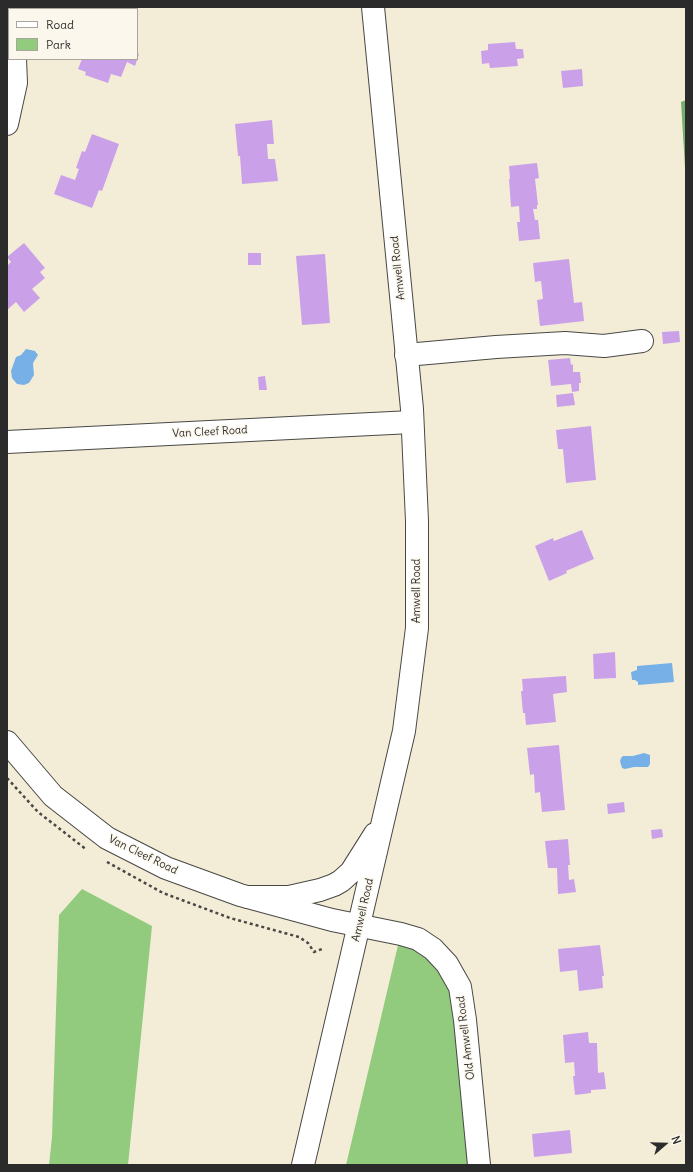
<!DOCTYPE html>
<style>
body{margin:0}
#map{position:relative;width:693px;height:1172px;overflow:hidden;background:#f3edd7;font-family:Delius,sans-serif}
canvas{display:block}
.frame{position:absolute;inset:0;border:8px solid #2b2b2b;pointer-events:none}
.legend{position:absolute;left:8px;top:8px;width:130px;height:52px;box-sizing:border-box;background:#fbf7ec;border:1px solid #a8a59f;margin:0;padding:5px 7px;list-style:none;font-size:12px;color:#2b2b2b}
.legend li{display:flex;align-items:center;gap:8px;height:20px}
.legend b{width:20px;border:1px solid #a8a59f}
.north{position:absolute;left:645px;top:1124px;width:40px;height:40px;-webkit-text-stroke:3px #fbf7ec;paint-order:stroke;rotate:70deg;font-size:11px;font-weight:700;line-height:16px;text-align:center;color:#2b2b2b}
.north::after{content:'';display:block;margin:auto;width:14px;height:18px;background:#2b2b2b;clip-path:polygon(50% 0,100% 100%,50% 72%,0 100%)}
</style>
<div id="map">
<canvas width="693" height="1172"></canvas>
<div class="frame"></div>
<ul class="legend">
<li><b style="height:5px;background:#fff"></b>Road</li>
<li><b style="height:11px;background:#93cb7e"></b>Park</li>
</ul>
<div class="north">N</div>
</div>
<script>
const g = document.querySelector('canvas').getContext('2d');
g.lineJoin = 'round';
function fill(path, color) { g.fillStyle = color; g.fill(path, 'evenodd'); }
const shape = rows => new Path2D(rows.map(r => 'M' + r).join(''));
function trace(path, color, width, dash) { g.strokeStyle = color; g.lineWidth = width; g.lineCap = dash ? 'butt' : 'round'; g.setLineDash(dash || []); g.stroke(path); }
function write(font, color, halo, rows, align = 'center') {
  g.font = font + ' Delius,sans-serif'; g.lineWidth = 3; g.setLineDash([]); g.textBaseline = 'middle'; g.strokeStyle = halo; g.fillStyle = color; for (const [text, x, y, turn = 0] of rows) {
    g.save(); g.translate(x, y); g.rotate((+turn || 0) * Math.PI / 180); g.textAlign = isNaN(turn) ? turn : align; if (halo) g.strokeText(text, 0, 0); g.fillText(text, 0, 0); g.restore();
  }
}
fill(shape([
 [82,889,152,926,128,1165,49,1165,52,1137,59,915],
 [399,941,437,959,463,1024,476,1165,346,1165]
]), '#93cb7e');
fill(shape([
 [686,100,686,184,681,102]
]), '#76af6d');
fill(shape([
 [26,349,35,351,38,355,33,363,34,375,29,383,24,385,17,384,12,378,11,371,16,357,21,355],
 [672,663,674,682,638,685,638,682,635,680,632,680,631,672,637,670,637,666],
 [644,753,650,755,650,764,648,767,634,767,625,769,622,768,620,761,621,758,623,756,633,756]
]), '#77b0e7');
fill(shape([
 [515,42,516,49,523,49,524,58,517,59,518,66,490,68,489,63,482,64,481,51,488,50,488,44],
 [137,53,139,54,135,66,127,62,121,77,111,74,108,83,85,75,86,72,78,69,82,59,137,59],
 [582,69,583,86,563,88,561,71],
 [272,120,274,144,267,144,268,159,275,159,278,181,242,184,240,156,238,156,235,124],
 [92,134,119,144,102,191,99,190,92,208,54,194,61,175,75,180,79,169,76,168,82,151,85,152],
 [537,163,539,178,535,179,538,205,537,205,537,209,533,209,535,220,538,220,540,239,519,241,517,222,520,222,519,206,511,207,509,179,510,179,509,166],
 [24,243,45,268,40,272,45,278,32,289,40,298,24,312,16,302,7,310,7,266,11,262,7,257],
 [248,253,261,253,261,265,248,265],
 [325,254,330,323,302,325,296,256],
 [569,259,574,303,582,302,584,321,540,326,537,300,543,299,541,281,535,282,533,263],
 [679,331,680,342,663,344,662,332],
 [570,358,571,365,573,364,573,372,580,372,581,383,579,383,579,391,572,392,571,384,551,386,548,360],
 [265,376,267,390,259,390,258,377],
 [573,393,575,405,557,407,556,395],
 [591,426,596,480,566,483,563,449,558,449,556,430],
 [582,530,594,559,566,571,567,573,549,581,535,546,553,538,554,541],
 [615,652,616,678,594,679,593,654],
 [566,676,567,692,553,694,556,722,526,725,525,713,523,713,521,691,523,691,522,679],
 [559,745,565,810,542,812,540,792,535,793,534,774,530,775,527,748],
 [624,802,625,812,608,814,607,804],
 [662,829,663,837,652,839,651,830],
 [568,839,570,865,568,865,569,880,574,879,576,892,558,894,557,868,548,868,545,841],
 [600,945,604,976,602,976,603,988,579,991,577,970,560,972,558,949],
 [588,1032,589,1043,597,1043,598,1073,604,1072,606,1089,591,1090,591,1093,575,1095,573,1076,575,1076,574,1062,565,1063,563,1035],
 [570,1130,572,1153,534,1157,532,1134]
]), '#caa0e9');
const minor = shape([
 [13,7,13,9],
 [7,124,16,83,15,59],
 [406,355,496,347,565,343,604,346,642,341],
 [7,442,412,422],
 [7,742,53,796,107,838,166,868,240,895,332,920,401,934,418,939,433,949,447,964,460,987,465,1020,479,1165]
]);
const major = shape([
 [248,897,289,897,320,890,334,885,341,881,351,872,375,834],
 [303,1165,404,731,417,628,417,521,412,409,373,7]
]);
trace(minor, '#494845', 24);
trace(major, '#494845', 24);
trace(shape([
 [7,778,38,812,87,850],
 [107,862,163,893,230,918,299,937,308,943,314,952,322,949]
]), '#494845', 2.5, [3, 3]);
trace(minor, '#fff', 22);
trace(major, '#fff', 22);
write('11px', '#2b2b2b', '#fbf7ec', [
 ["Amwell Road",398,268,-96],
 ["Van Cleef Road",210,432,-3],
 ["Amwell Road",417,591,-90],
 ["Van Cleef Road",143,855,26],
 ["Amwell Road",363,910,-77],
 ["Old Amwell Road",466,1038,-97]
]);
</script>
